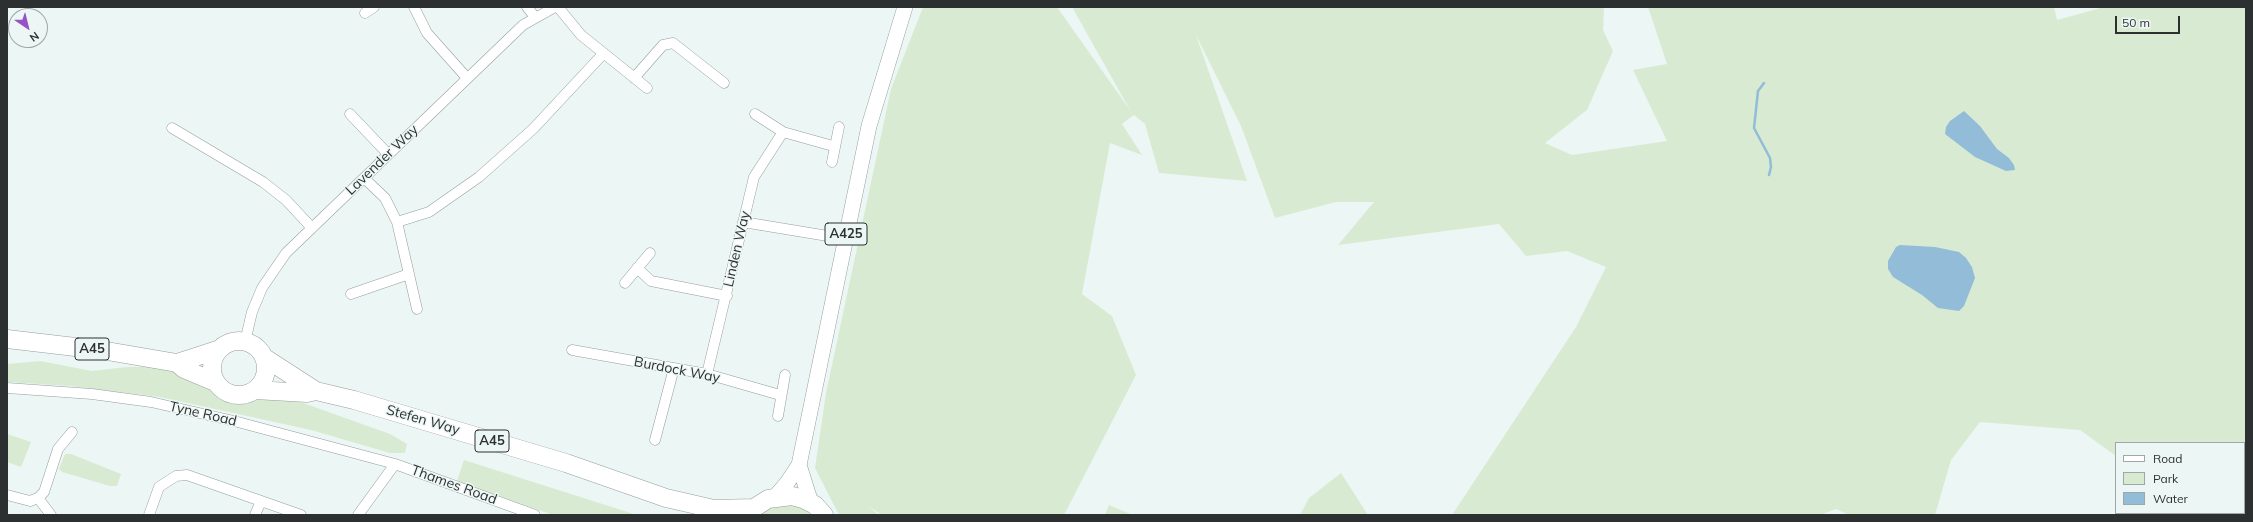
<!DOCTYPE html>
<style>
body{margin:0}
#map{position:relative;width:2253px;height:522px;overflow:hidden;background:#ecf6f5;font-family:Mulish,sans-serif}
canvas{display:block}
.frame{position:absolute;inset:0;border:8px solid #2d3030;pointer-events:none}
.legend{position:absolute;left:2115px;top:442px;width:130px;height:72px;box-sizing:border-box;background:#ecf6f5;border:1px solid #a0a7a6;margin:0;padding:5px 7px;list-style:none;font-size:12px;color:#2d3030}
.legend li{display:flex;align-items:center;gap:8px;height:20px}
.legend b{width:20px;border:1px solid #a0a7a6}
.north{position:absolute;left:8px;top:8px;width:40px;height:40px;box-sizing:border-box;background:#ecf6f5;border:1px solid #a0a7a6;border-radius:50%;rotate:145deg;font-size:11px;font-weight:700;line-height:16px;text-align:center;color:#2d3030}
.north::after{content:'';display:block;margin:auto;width:14px;height:18px;background:#9752c6;clip-path:polygon(50% 0,100% 100%,50% 72%,0 100%)}
.scale{position:absolute;left:2115px;top:16px;width:65px;height:18px;box-sizing:border-box;border:2px solid #2d3030;border-top:0;padding-left:5px;font-size:12px;line-height:14px;white-space:nowrap;color:#2d3030;-webkit-text-stroke:3px #ecf6f5;paint-order:stroke}
</style>
<div id="map">
<canvas width="2253" height="522"></canvas>
<div class="frame"></div>
<ul class="legend">
<li><b style="height:5px;background:#fff"></b>Road</li>
<li><b style="height:11px;background:#d8ebd2"></b>Park</li>
<li><b style="height:11px;background:#92bcd7"></b>Water</li>
</ul>
<div class="north">N</div>
<div class="scale">50 m</div>
</div>
<script>
const g = document.querySelector('canvas').getContext('2d');
g.lineJoin = 'round';
function fill(path, color) { g.fillStyle = color; g.fill(path, 'evenodd'); }
const shape = rows => new Path2D(rows.map(r => 'M' + r).join(''));
function trace(path, color, width, dash) { g.strokeStyle = color; g.lineWidth = width; g.lineCap = dash ? 'butt' : 'round'; g.setLineDash(dash || []); g.stroke(path); }
function write(font, color, halo, rows, align = 'center') {
  g.font = font + ' Mulish,sans-serif'; g.lineWidth = 3; g.setLineDash([]); g.textBaseline = 'middle'; g.strokeStyle = halo; g.fillStyle = color; for (const [text, x, y, turn = 0] of rows) {
    g.save(); g.translate(x, y); g.rotate((+turn || 0) * Math.PI / 180); g.textAlign = isNaN(turn) ? turn : align; if (halo) g.strokeText(text, 0, 0); g.fillText(text, 0, 0); g.restore();
  }
}
fill(shape([
 [923,7,1057,7,1130,110,1072,7,1604,7,1603,30,1613,51,1587,110,1545,143,1572,155,1667,141,1633,70,1667,64,1648,7,2054,7,2057,20,2104,7,2246,7,2246,498,2244,498,2244,443,2116,443,2116,456,2080,430,1980,422,1951,460,1935,515,1849,515,1836,509,1820,515,1452,515,1576,327,1606,267,1567,251,1526,256,1499,224,1338,245,1374,202,1336,202,1275,218,1241,126,1196,35,1247,181,1159,173,1145,124,1134,115,1122,124,1142,155,1110,143,1082,294,1112,316,1136,375,1064,515,882,515,868,506,879,515,841,515,838,513,815,468,826,393,891,89],
 [40,361,92,371,127,367,166,367,179,371,199,386,245,397,264,389,390,434,407,444,405,453,390,453,311,430,160,397,70,386,7,382,7,364],
 [7,434,31,442,21,467,7,462],
 [65,454,71,454,121,474,117,486,110,486,62,472,59,469],
 [464,460,637,515,553,515,457,481],
 [1341,473,1368,515,1300,515,1309,498],
 [793,504,804,509,811,515,757,515,768,507],
 [1109,505,1133,515,1105,515]
]), '#d8ebd2');
fill(shape([
 [1964,111,1980,126,1997,149,2009,158,2014,165,2015,170,2006,171,1975,157,1945,134,1946,127,1950,121],
 [1900,245,1935,247,1959,252,1966,258,1972,267,1975,278,1964,306,1959,311,1938,308,1922,295,1893,277,1888,269,1888,261,1896,247]
]), '#92bcd7');
trace(shape([
 [1764,83,1758,91,1754,128,1770,158,1771,167,1769,175]
]), '#92bcd7', 2.5);
const street = shape([
 [414,7,427,33,467,78],
 [527,7,535,17],
 [558,7,581,35,647,88],
 [365,13,374,7],
 [634,78,663,45,673,43,724,83],
 [350,114,388,154],
 [755,114,783,132,833,146],
 [172,128,263,182,286,200,312,228],
 [832,162,839,127],
 [364,178,385,198,397,222,417,309],
 [397,222,429,212,479,177,533,129,603,54],
 [743,222,846,239],
 [637,268,651,281,727,296],
 [625,283,650,253],
 [351,294,409,274],
 [245,342,252,312,262,288,286,253,523,25,555,7],
 [572,350,707,374,780,395],
 [707,374,754,177,783,132],
 [7,388,92,394,151,402,234,421,395,464,535,515],
 [778,416,785,375],
 [655,440,674,368],
 [7,495,30,501,38,498,51,515],
 [38,498,44,492,58,449,72,432],
 [149,515,159,487,176,476,187,475,301,515],
 [255,515,261,501],
 [358,515,395,464]
]);
const primary = shape([
 [799,465,811,503],
 [775,497,787,483,799,465,869,126,905,7]
]);
const highway = shape([
 [7,339,101,350,177,363,184,369,215,382],
 '212 368a27 27 0 1 1 54 0a27 27 0 1 1-54 0Z',
 [265,358,316,391],
 [177,363,220,349],
 [255,390,307,393,316,391,354,400,566,463,666,498,714,509,754,508],
 [749,515,754,508,768,499,792,496,803,499,815,505,824,515]
]);
trace(street, '#959e9d', 11);
trace(primary, '#959e9d', 16);
trace(highway, '#959e9d', 19);
trace(street, '#fff', 10);
trace(primary, '#fff', 15);
trace(highway, '#fff', 18);
for (const [x, y, w] of [
 [846,234,42],
 [92,349,34],
 [492,441,34]
]) { const box = new Path2D(); box.roundRect(x - w / 2, y - 11, w, 22, 3); g.fillStyle = '#ecf6f5'; g.fill(box); trace(box, '#2d3030', 1); }
write('bold 13px', '#2d3030', null, [
 ["A425",846,234],
 ["A45",92,349],
 ["A45",492,441]
]);
write('14px', '#2d3030', '#ecf6f5', [
 ["Lavender Way",382,160,-44],
 ["Linden Way",737,249,-77],
 ["Burdock Way",677,370,11],
 ["Tyne Road",203,414,13],
 ["Stefen Way",423,420,16],
 ["Thames Road",454,485,20]
]);
</script>
